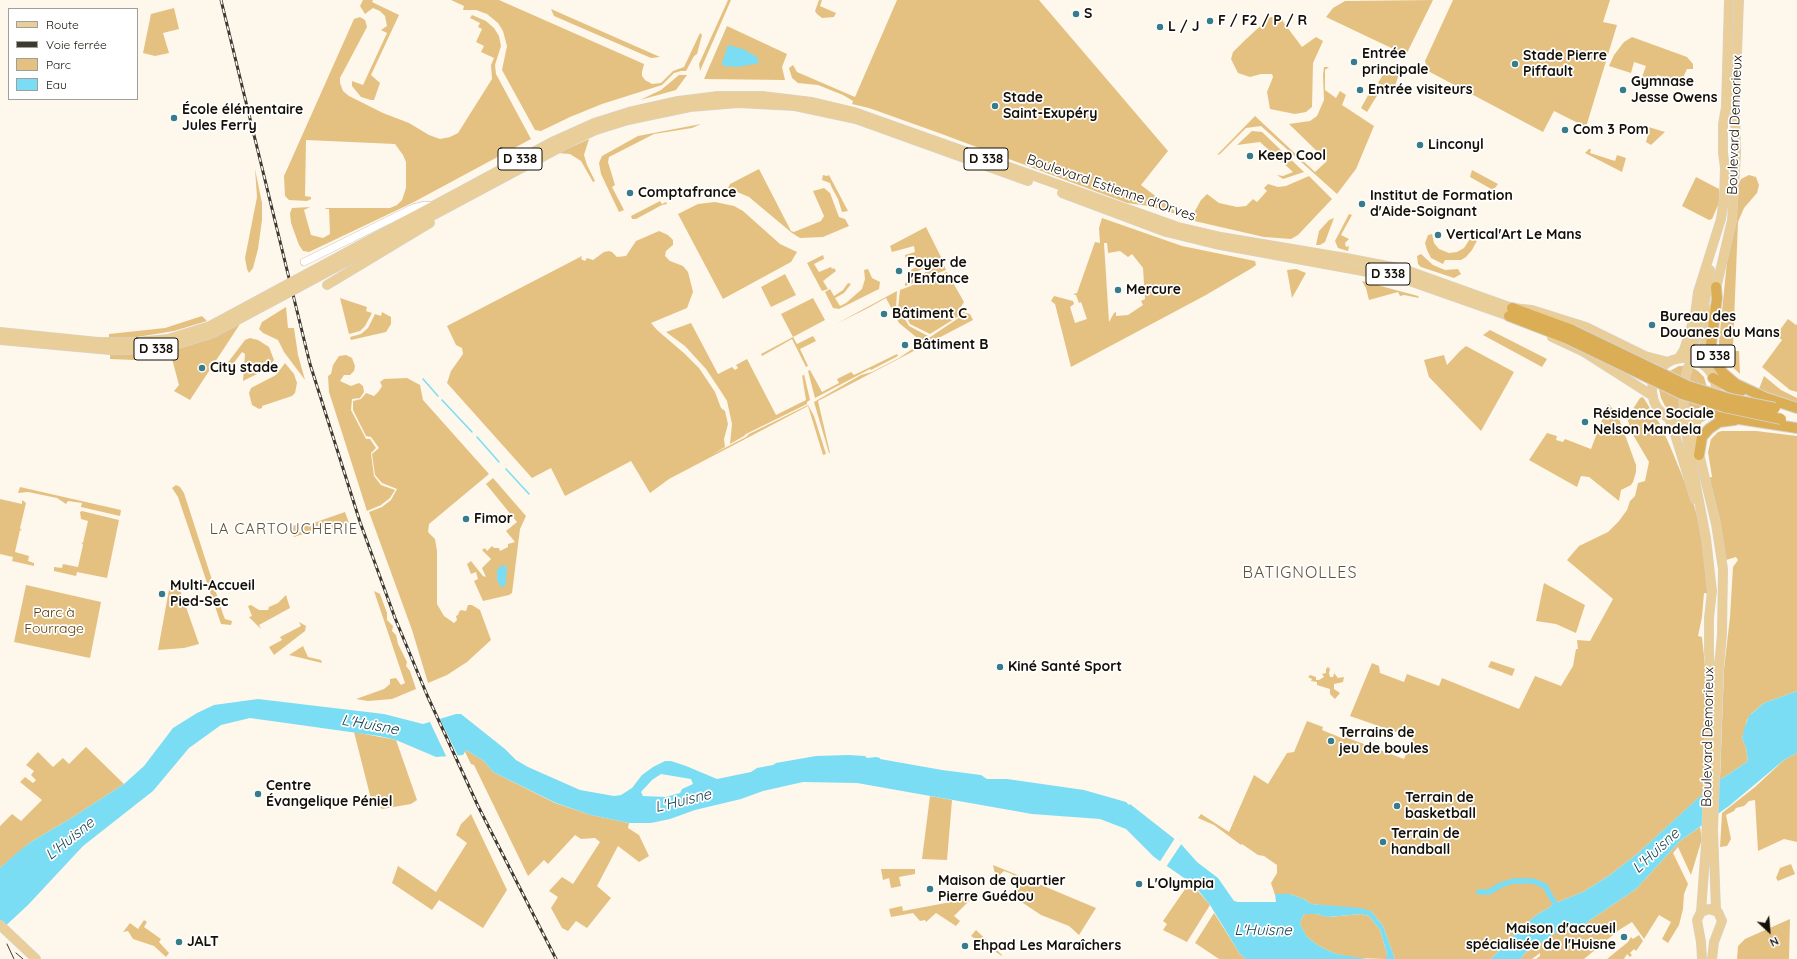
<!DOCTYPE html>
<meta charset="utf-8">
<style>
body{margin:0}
#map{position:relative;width:1797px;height:959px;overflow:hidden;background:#fdf7ec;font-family:Quicksand,sans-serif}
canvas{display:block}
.legend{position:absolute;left:8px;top:8px;width:130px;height:92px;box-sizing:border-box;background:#fff;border:1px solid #a19f9c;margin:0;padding:5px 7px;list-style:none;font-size:12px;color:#151007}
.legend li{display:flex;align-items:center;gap:8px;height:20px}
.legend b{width:20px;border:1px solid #a19f9c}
.north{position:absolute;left:1749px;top:911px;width:40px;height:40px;-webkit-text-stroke:3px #fff;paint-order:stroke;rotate:154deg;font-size:11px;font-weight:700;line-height:16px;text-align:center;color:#151007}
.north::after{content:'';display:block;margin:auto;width:14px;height:18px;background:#151007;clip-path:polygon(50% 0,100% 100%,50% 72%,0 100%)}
</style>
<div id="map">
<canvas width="1797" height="959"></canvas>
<ul class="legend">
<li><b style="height:5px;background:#e9ce99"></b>Route</li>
<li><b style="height:5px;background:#3f3a30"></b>Voie ferrée</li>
<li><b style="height:11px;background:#e5c181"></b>Parc</li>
<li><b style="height:11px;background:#7bddf3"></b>Eau</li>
</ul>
<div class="north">N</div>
</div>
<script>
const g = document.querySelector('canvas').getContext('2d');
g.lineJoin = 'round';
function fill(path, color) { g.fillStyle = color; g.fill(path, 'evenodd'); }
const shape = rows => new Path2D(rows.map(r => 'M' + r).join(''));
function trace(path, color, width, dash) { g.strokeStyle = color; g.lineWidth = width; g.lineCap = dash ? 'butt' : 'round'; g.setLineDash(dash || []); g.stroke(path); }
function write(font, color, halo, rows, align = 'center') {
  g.font = font + ' Quicksand,sans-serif'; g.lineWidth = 3.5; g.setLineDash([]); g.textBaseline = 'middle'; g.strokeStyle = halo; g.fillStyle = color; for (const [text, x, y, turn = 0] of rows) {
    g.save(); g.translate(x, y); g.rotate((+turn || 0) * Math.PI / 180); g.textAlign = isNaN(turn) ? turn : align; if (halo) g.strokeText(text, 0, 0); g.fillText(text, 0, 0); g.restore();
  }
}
fill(shape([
 [363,0,373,0,372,2,399,15,371,75,380,83,374,100,371,100,361,97,352,86,352,81,363,85,387,33,381,30,387,26,385,16,380,11,373,8,365,14,360,6],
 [451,0,499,0,644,64,642,72,642,76,645,80,652,84,661,83,673,71,684,67,700,33,702,35,697,54,694,56,686,71,681,71,674,73,662,85,602,104,570,117,541,131,535,130,502,70,507,46,503,31,498,23,487,14,476,10,463,10,464,6],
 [728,0,731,0,700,71,699,64],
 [819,0,822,0,820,6,836,13,834,17,822,18,817,14,815,11],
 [897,0,1039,0,1168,151,1141,185,1180,215,1149,206,1127,203,939,133,869,108,852,104,853,101,843,95,818,85,798,83,792,78,789,68,793,65,797,72,855,97],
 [1433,0,1406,55,1326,17,1333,8,1345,1],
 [1453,0,1610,0,1603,22,1617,25,1586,127,1554,111,1543,132,1428,71,1425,61],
 [174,8,179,29,163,33,169,53,155,56,143,53,151,14],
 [551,9,660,57,651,58,554,16],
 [472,15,486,21,494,28,499,36,501,46,495,65,496,74,531,139,412,203,309,252,303,251,299,245,291,223,290,213,292,208,310,207,304,210,311,235,323,238,330,234,329,209,325,209,326,208,390,208,397,205,402,200,406,188,406,162,403,155,395,144,306,140,305,196,311,197,311,199,307,201,289,200,285,196,284,176,354,19,360,17,365,20,367,27,340,78,340,83,343,91,349,96,383,113,409,123,429,135,440,139,450,137,458,133,492,79,491,65,494,58,481,52,484,46,476,42,482,29,478,27,480,23,470,18],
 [1270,17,1281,17,1284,23,1302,47,1316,37,1323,41,1313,63,1312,107,1306,112,1295,114,1270,109,1267,92,1273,77,1272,74,1261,74,1250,77,1238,73,1231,59,1233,52,1243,42],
 [727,26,787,54,782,67,785,80,704,79],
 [1632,37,1687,57,1693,64,1693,69,1687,69,1681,82,1657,75,1655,80,1642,77,1646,66,1634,62,1631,73,1609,66,1614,55,1624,42],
 [1388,66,1399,74,1393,92,1378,83],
 [1324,67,1329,67,1325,70,1325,90,1336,98,1340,91,1346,95,1342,105,1374,126,1356,169,1337,194,1261,126,1246,128,1220,154,1217,155,1255,116,1315,172,1327,161,1289,124,1310,121,1317,116,1324,100,1323,75],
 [679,75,687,75,676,90,640,100,661,90],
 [1371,90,1378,94,1367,112,1361,108],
 [701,124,692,128,654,134,609,157,608,162,615,185,612,187,624,210,619,212,601,174,599,163,602,156,638,136],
 [1642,125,1665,132,1651,145,1646,142,1648,135,1639,132],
 [1252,131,1262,132,1304,172,1283,179,1277,175,1283,176,1293,172,1260,142,1237,145],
 [589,139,584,155,587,165,595,181,593,182,581,161,570,154,558,153],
 [1589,149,1591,149,1590,153,1615,161,1617,155,1626,158,1622,172,1585,153],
 [255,169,262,203,262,220,258,249,253,268,249,273,247,269,245,258,257,197],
 [759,169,791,231,794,232,821,221,824,216,813,191,824,188,830,193,839,217,845,219,849,226,823,237,800,238,792,233,749,197,728,188,730,184],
 [1472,170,1498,184,1495,188,1493,190,1470,177],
 [823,175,827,176,829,175,848,211,842,212,838,199,832,188,830,183,822,180],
 [1749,175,1756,177,1759,185,1757,193,1744,208,1738,222,1733,346,1734,351,1739,351,1740,374,1723,358,1720,351,1719,342,1728,251,1736,191,1741,179],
 [1309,176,1332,199,1298,235,1291,239,1264,237,1190,220,1201,200,1207,194,1219,203,1237,207,1246,206,1253,199,1257,202,1267,191,1264,188,1268,184,1278,187,1286,186],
 [1696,177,1719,189,1719,203,1712,219,1709,220,1682,206],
 [660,201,662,204,666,202,667,204,662,205,636,219,632,219,631,216],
 [715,202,734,206,743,211,780,244,797,252,791,262,723,299,678,214,698,204],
 [1349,214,1352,215,1341,235,1349,239,1345,243,1346,247,1349,246,1348,251,1338,248,1335,241],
 [1102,218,1182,246,1255,261,1256,265,1252,268,1206,295,1071,367,1055,304,1051,301,1054,296,1073,301,1074,304,1070,307,1075,323,1087,319,1081,302,1079,303,1076,295,1073,294,1077,293,1095,242,1100,243,1099,228],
 [1104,243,1107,243,1108,253,1120,251,1128,257,1132,254,1143,268,1145,299,1141,301,1143,305,1128,315,1116,316,1116,312,1114,313,1109,322],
 [1334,218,1325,242,1320,245,1316,245,1319,231,1329,220],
 [926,227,942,259,912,274,911,270,916,267,911,260,906,259,905,255,915,252,914,246,892,252,890,246],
 [659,231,668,235,673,240,673,245,666,251,665,256,670,261,683,266,688,272,693,292,687,308,651,323,657,330,685,354,699,368,715,392,721,408,725,411,728,424,724,439,725,447,713,454,746,437,749,434,808,405,814,416,826,454,823,455,808,406,669,479,650,493,631,461,565,496,551,468,532,478,447,383,451,371,463,354,462,348,456,345,447,326,582,256,581,259,585,261,587,258,593,260,604,252,609,251,612,252,617,257,626,256,636,241],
 [1476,233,1480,235,1472,250,1466,257,1461,260,1445,260,1443,264,1431,258,1427,250,1425,243,1428,235,1432,234,1434,243,1439,249,1449,253,1457,252,1464,248,1470,239,1472,240],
 [1421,254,1433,265,1445,270,1458,269,1461,274,1454,278,1421,267,1418,264,1417,256],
 [823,255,824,259,814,264,819,272,831,267,832,269,834,268,836,271,823,281,828,289,822,291,807,263],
 [943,263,946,270,905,286,905,283],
 [868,269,872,278,880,282,879,289,839,309,833,308,825,292,830,289,834,296,843,290,848,283,851,284,844,293,835,298,840,306,846,303,862,289,865,279,864,270],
 [1296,269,1306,273,1292,298,1287,270],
 [947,272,964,302,961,307,967,311,930,334,910,324,904,313,898,308,900,290],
 [785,274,796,295,771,307,761,287],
 [1362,281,1418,296,1419,298,1404,295,1400,296,1398,292,1369,300,1366,288],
 [897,291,896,309,902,314,909,326,928,336,921,341,899,323,886,298,868,308,836,324],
 [340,298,367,307,366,311,372,313,365,326,360,331,349,334],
 [813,298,825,320,793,337,797,344,813,336,816,341,800,349,808,366,806,367,792,339,762,356,761,354,793,337,781,314],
 [286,307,288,328,294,328,298,355,305,380,284,352,278,340,263,333,259,329,262,322],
 [382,312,391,317,391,324,386,332,351,340,350,337,361,334,368,328,375,314,381,316],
 [966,313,970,314,973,320,818,401,830,453,829,453,814,402,861,375,872,372,899,358],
 [202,316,207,321,174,331,137,337,109,337,109,334,165,328],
 [1788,319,1796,325,1797,324,1797,392,1790,390,1762,367,1782,340,1776,335],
 [691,323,718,374,732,367,735,370,738,368,736,365,747,359,776,415,806,400,802,375,803,376,804,374,810,400,807,402,807,404,746,434,744,436,730,444,732,424,727,401,722,393,706,369,685,346,666,332],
 [240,324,190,400,174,391,179,385,171,355,134,360,110,359,110,355,145,354,177,349,210,339],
 [1490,330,1547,359,1542,367,1483,335],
 [250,338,258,340,269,347,274,360,267,369,243,381,245,354,242,352,230,368,226,365,245,340],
 [1466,346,1514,372,1481,431,1429,377,1424,360,1444,355,1447,365,1460,351],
 [897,354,898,356,871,370,870,369,815,398,808,371,810,370,822,392,839,383,837,379,851,372,854,375],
 [346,355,352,358,355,366,354,371,350,375,344,375,340,381,351,386,359,383,363,386,364,392,360,398,352,399,351,410,366,439,370,439,376,448,371,453,374,476,381,485,395,490,390,498,381,505,367,511,329,392,328,376,331,374,333,365,339,356],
 [285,363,294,374,297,383,295,393,292,396,262,406,262,408,259,409,252,405,249,393,251,388,276,375],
 [1679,366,1685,366,1681,414,1672,411,1665,406,1661,398,1659,389,1660,383,1666,373],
 [1691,367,1698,371,1704,377,1708,391,1705,401,1702,406,1695,411,1687,414,1687,389],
 [1764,376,1781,390,1797,398,1797,404,1759,389],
 [407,378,420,385,423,400,489,474,429,524,428,532,435,539,437,551,437,604,444,616,454,623,457,620,456,616,458,615,459,612,461,610,466,611,468,605,472,605,480,610,491,640,467,662,447,675,428,683,412,630,369,512,382,507,391,500,397,489,382,483,375,475,372,454,379,448,371,437,366,436,353,410,353,401,361,399,366,393,374,396,379,391,382,386,380,382,384,379],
 [1643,397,1660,424,1670,446,1693,502,1703,535,1708,569,1708,594,1704,593,1702,617,1698,636,1702,637,1707,684,1704,793,1637,854,1610,875,1583,892,1558,902,1535,916,1519,930,1491,959,1395,959,1383,926,1371,911,1311,904,1306,900,1290,894,1275,895,1271,883,1277,873,1277,865,1264,856,1258,855,1242,844,1241,845,1214,825,1198,818,1201,814,1229,832,1254,775,1268,784,1287,753,1294,752,1307,721,1323,727,1322,730,1344,739,1345,737,1404,759,1413,738,1350,716,1372,663,1379,666,1380,673,1404,682,1407,674,1439,686,1442,678,1519,709,1535,676,1561,686,1573,666,1576,649,1578,649,1577,640,1590,641,1613,599,1567,560,1579,546,1608,532,1619,521,1627,510,1630,501,1635,496,1638,483,1645,481,1649,462,1632,433,1627,418,1640,398],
 [1608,404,1617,413,1636,465,1636,472,1633,482,1631,485,1621,490,1619,501,1589,477,1581,476,1577,487,1529,460,1547,433,1557,436,1556,440,1563,442,1565,439,1591,449],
 [1722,431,1756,431,1797,436,1797,691,1764,703,1752,713,1747,720,1742,739,1746,747,1748,761,1723,778,1720,779,1724,669,1730,617,1733,567,1738,560,1736,557,1726,560,1708,478,1712,477,1708,452,1711,439,1718,432],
 [493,478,526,516,520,529,512,593,509,595,483,601,474,581,478,579,476,572,471,574,467,564,471,561,483,576,486,577,482,568,491,559,482,550,485,548,487,551,492,546,494,548,499,548,500,551,508,547,508,544,515,542,506,531,517,522,486,484],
 [176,485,180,487,184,493,223,614,225,619,232,621,231,625,221,624,178,497,172,488],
 [20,487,121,510,120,516,81,507,82,503,68,501,66,504,57,498,28,492,18,493],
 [0,499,22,504,22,500,26,503,20,528,22,531,20,530,15,552,29,556,28,561,34,563,34,566,12,561,13,557,0,554],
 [82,511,119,520,107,578,77,572,76,576,54,571,54,567,62,568,63,564,78,567,83,545,81,542,83,543,88,521,81,519,80,512],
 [345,512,349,523,332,528,331,525,294,537,292,532,294,525,302,527],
 [1544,583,1585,605,1576,633,1556,624,1536,621],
 [170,584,179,587,199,644,184,648,158,650],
 [26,585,101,602,90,658,14,642],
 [374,591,380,594,387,613,387,620,393,626,392,631,396,635,398,644,407,662,406,666,410,671,416,689,392,699,368,701,356,699,384,689,390,684,390,679,396,678,401,685,405,683],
 [286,595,290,608,259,625,261,629,249,617,252,616,248,606,251,605,259,610,268,610,269,607,278,603],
 [299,622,306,626,305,631,274,655,269,647,282,640,280,637,301,626],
 [303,646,308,657,321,660,322,663,289,655],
 [1491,661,1515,669,1512,676,1488,667],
 [1328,667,1330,669,1329,673,1330,677,1333,677,1335,671,1334,673,1338,678,1344,677,1343,682,1334,684,1334,689,1340,693,1335,699,1330,694,1330,689,1317,685,1317,682,1311,681,1312,679,1308,677,1310,675,1316,677,1316,680,1319,680,1324,677,1322,674,1326,673,1326,669],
 [354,732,396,740,417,800,411,804,382,809,378,806,373,807],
 [86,747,124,784,73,817,31,842,0,868,0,826,12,814,21,821,42,800,20,782,25,777,33,783,36,780,31,775,34,771,26,765,38,752,53,767,63,758,69,764],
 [466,750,484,761,493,772,555,803,591,815,629,823,628,828,639,835,649,856,639,862,618,846,597,886,611,898,587,928,576,921,568,931,562,928,551,908,558,897,549,891,562,877,573,884,600,842,595,838,581,839,575,835,548,864,544,860,528,876,474,765,471,764,465,752],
 [1797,753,1797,842,1784,839,1758,851,1755,800,1749,801,1744,806,1736,808,1734,811,1726,815,1731,839,1727,846,1720,847,1722,813,1755,787,1784,760],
 [930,796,952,800,947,860,922,859],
 [471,814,507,890,483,928,439,900,432,910,392,883,398,866,436,892,467,843,456,835,461,824],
 [1700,827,1702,839,1691,875,1678,847,1673,853,1688,884,1684,894,1683,909,1679,925,1668,943,1662,939,1671,922,1659,915,1644,939,1632,922,1619,930,1584,959,1536,959,1540,956,1540,953,1532,959,1521,959,1524,954,1555,933,1583,925,1636,889,1680,841],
 [1791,864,1795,874,1778,881,1776,878,1780,868],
 [993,865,1003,869,1096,908,1079,935,1069,926,1041,915,1011,895,1021,884,1012,874,1004,871,996,878],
 [881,869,915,869,915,874,899,877,901,886,891,888,889,878,883,880],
 [1190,882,1210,905,1187,942,1163,930,1167,924,1163,921],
 [978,892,954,916,960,921,956,926,936,913,926,922,925,920,920,921,913,913,891,917,889,909,902,906,903,911,951,902,956,897],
 [1214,913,1240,954,1246,959,1219,959,1195,943],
 [1305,914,1316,914,1329,917,1361,914,1369,916,1380,930,1387,954,1387,958,1386,959,1355,958,1336,954,1319,946,1307,937,1302,928,1300,924,1302,917],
 [1790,919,1789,959,1737,959,1738,946,1745,939],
 [144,920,147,922,144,927,161,939,159,942,169,953,166,957,154,946,133,939,128,931,123,932,130,923,138,929],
 [976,930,1002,955,1002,956,971,936],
 [1639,935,1643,941,1636,951,1634,949,1630,953,1632,955,1630,957,1627,954,1624,959,1607,959,1628,942,1631,937,1633,939]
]), '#e5c181');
fill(shape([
 [728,45,743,49,757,57,759,63,738,67,723,66,722,63],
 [502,565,506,566,507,569,505,587,500,586,497,580,497,570],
 [1797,691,1797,753,1784,760,1729,806,1680,841,1636,889,1583,925,1555,933,1524,954,1521,959,1491,959,1519,930,1535,916,1558,902,1583,892,1610,875,1637,854,1719,779,1723,778,1748,761,1746,747,1742,739,1744,729,1749,716,1764,703],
 [258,699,384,714,423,724,456,714,461,714,505,749,516,760,528,767,580,790,614,796,621,795,632,788,642,775,653,767,665,761,671,761,686,766,717,779,751,772,757,768,773,765,776,763,816,756,849,755,865,756,867,758,876,757,880,758,880,759,942,770,981,775,987,779,1007,779,1084,790,1126,802,1129,805,1130,804,1181,844,1197,862,1218,878,1234,901,1238,902,1276,902,1275,894,1290,894,1306,900,1311,904,1361,908,1371,911,1383,926,1395,959,1386,959,1387,954,1380,930,1369,916,1361,914,1328,917,1316,914,1305,914,1302,917,1300,924,1307,937,1319,946,1336,954,1367,959,1246,959,1240,954,1210,905,1194,885,1154,857,1126,829,1100,819,1032,814,857,783,803,782,763,791,741,799,695,810,670,819,651,823,629,823,591,815,556,803,493,772,484,761,466,750,463,755,436,757,396,740,379,736,250,718,221,725,189,748,153,791,83,846,28,905,0,931,0,868,18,852,31,842,73,817,124,784,144,766,173,728,197,713,214,705],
 [661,774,691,779,693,784,682,789,680,793,666,797,643,796,641,792,652,780]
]), '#7bddf3');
fill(shape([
 [439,717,458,756,459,757,447,758,429,720],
 [1175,838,1182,843,1166,867,1159,863]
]), '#fdf7ec');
trace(shape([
 [423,379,438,396],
 [442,400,472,432],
 [477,437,499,462],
 [506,469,529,494]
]), '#7bddf3', 1.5);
trace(shape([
 [1479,892,1489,892,1501,885,1513,881,1533,881,1545,886,1555,904]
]), '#7bddf3', 5.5);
const minor = shape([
 [304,262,413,208,425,205,434,206]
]);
const major = shape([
 [1062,193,1166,232,1215,244,1401,278,1509,316],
 [340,256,554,141,594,123,629,112,678,101,718,96,762,96,812,102,854,112,1178,227,1221,237,1346,258,1403,269,1512,308,1532,310,1586,327,1645,356,1668,362],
 [344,263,572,141,596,130,628,120,690,107,738,103,795,106,856,119,1028,181],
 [327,285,430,223],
 [1715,293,1732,220,1736,154,1735,106,1739,0],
 [0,332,98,342,137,342,168,339,210,326],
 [1552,337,1584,352,1653,396],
 [0,340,110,350,138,350,168,347,213,333],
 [1691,354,1705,301,1710,270],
 [1679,358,1684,350,1695,315,1698,292,1721,219,1724,199,1725,168,1723,153,1723,124,1726,107,1729,0],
 '1652 390a32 32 0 1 1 64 0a32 32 0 1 1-64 0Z',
 [1707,368,1704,356,1704,345,1712,309],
 [1684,414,1683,388,1688,367],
 [1668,417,1673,428,1695,499],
 [1697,418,1694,433,1716,524,1723,569,1722,634,1719,668,1713,830,1716,910],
 [1685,427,1706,538,1712,591,1709,618,1709,652,1711,686,1706,844,1701,912],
 [0,925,36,959],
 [1702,959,1701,942,1697,920,1701,912,1709,909,1718,912,1722,921,1714,942,1712,959]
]);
const highway = shape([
 [1716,287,1717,298,1711,345,1716,363,1723,373,1736,384,1766,398],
 [1512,308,1572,330],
 [1509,316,1566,338],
 [1713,378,1729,387,1741,391],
 [1760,396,1797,408],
 [1704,413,1718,413,1739,419,1797,428],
 [1699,455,1702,437,1709,429,1719,422,1735,420]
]);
trace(minor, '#c7b89e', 8);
trace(major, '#d5d4d2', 10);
trace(highway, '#d5d4d2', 12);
trace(minor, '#fff', 7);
trace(major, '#e9ce99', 9);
trace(highway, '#dbad55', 10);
trace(shape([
 [7,944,14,959],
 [16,953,23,959]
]), '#3f3a30', 1);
const rail = shape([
 [221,0,310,364,360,522,395,618,427,695,478,806,556,959]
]);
trace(rail, '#3f3a30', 3);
trace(rail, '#fff', 1.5, [4.5]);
const majorBridge = shape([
 [210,326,340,256],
 [213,333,344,263]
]);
const highwayBridge = shape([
 [1572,330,1688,386,1730,399,1775,408],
 [1566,338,1682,394,1724,407,1781,419]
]);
trace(majorBridge, '#d5d4d2', 10, []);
trace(highwayBridge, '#d5d4d2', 12, []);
trace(majorBridge, '#e9ce99', 9);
trace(highwayBridge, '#dbad55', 10);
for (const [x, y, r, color] of [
 [1076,14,4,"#377c8b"],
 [1210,21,4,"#377c8b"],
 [1160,27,4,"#377c8b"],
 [1354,62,4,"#377c8b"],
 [1515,64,4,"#377c8b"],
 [1360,90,4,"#377c8b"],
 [1623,90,4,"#377c8b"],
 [995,106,4,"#377c8b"],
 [174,118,4,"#377c8b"],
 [1565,130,4,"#377c8b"],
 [1420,145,4,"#377c8b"],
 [1250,156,4,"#377c8b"],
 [630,193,4,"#377c8b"],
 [1362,204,4,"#377c8b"],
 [1438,235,4,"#377c8b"],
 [899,271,4,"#377c8b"],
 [1118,290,4,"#377c8b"],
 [884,314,4,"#377c8b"],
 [1652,325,4,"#377c8b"],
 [905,345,4,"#377c8b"],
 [202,368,4,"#377c8b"],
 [1585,422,4,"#377c8b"],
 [466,519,4,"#377c8b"],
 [162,594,4,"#377c8b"],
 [1000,667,4,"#377c8b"],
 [1331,741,4,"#377c8b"],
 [258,794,4,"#377c8b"],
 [1397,806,4,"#377c8b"],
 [1383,842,4,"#377c8b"],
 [1139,884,4,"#377c8b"],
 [930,889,4,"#377c8b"],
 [1624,937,4,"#377c8b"],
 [179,942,4,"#377c8b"],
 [965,946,4,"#377c8b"]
]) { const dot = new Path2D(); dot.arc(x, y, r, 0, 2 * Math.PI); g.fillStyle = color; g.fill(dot); trace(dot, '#fff', 1.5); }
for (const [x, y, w] of [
 [520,159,44],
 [986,159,44],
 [1388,274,44],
 [156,349,44],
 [1713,356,44]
]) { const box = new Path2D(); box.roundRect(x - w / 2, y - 11, w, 22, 3); g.fillStyle = '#fff'; g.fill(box); trace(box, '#151007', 1); }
write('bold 13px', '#151007', null, [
 ["D 338",520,159],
 ["D 338",986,159],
 ["D 338",1388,274],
 ["D 338",156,349],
 ["D 338",1713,356]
]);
write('bold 14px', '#151007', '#fff', [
 ["S",1084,14],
 ["F / F2 / P / R",1218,21],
 ["L / J",1168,27],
 ["Entrée",1362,54],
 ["principale",1362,70],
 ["Stade Pierre",1523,56],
 ["Piffault",1523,72],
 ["Gymnase",1631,82],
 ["Jesse Owens",1631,98],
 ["Entrée visiteurs",1368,90],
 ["Stade",1003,98],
 ["Saint-Exupéry",1003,114],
 ["École élémentaire",182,110],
 ["Jules Ferry",182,126],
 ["Com 3 Pom",1573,130],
 ["Linconyl",1428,145],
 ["Keep Cool",1258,156],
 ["Comptafrance",638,193],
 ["Institut de Formation",1370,196],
 ["d'Aide-Soignant",1370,212],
 ["Vertical'Art Le Mans",1446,235],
 ["Foyer de",907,263],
 ["l'Enfance",907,279],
 ["Mercure",1126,290],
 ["Bâtiment C",892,314],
 ["Bureau des",1660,317],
 ["Douanes du Mans",1660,333],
 ["Bâtiment B",913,345],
 ["City stade",210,368],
 ["Résidence Sociale",1593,414],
 ["Nelson Mandela",1593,430],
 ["Fimor",474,519],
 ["Multi-Accueil",170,586],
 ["Pied-Sec",170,602],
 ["Kiné Santé Sport",1008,667],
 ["Terrains de",1339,733],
 ["jeu de boules",1339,749],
 ["Centre",266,786],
 ["Évangelique Péniel",266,802],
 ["Terrain de",1405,798],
 ["basketball",1405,814],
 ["Terrain de",1391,834],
 ["handball",1391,850],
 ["Maison de quartier",938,881],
 ["Pierre Guédou",938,897],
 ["L'Olympia",1147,884],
 ["Maison d'accueil",1616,929,"right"],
 ["spécialisée de l'Huisne",1616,945,"right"],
 ["JALT",187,942],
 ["Ehpad Les Maraîchers",973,946]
], 'left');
write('14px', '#151007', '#fff', [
 ["Boulevard Demorieux",1735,125,-88],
 ["Boulevard Estienne d'Orves",1111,188,19],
 ["Boulevard Demorieux",1708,737,-89]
]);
write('14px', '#594008', '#fff', [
 ["Parc à",54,613],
 ["Fourrage",54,629]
]);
g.letterSpacing = '1px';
write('15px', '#60533c', '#fff', [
 ["LA CARTOUCHERIE",284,529]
]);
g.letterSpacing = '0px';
write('italic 15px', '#15424c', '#fff', [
 ["L'Huisne",370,725,10],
 ["L'Huisne",683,801,-14],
 ["L'Huisne",70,839,-39],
 ["L'Huisne",1656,851,-43],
 ["L'Huisne",1263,930]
]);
g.letterSpacing = '1px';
write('16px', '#60533c', '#fff', [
 ["BATIGNOLLES",1300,573]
]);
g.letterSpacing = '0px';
</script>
